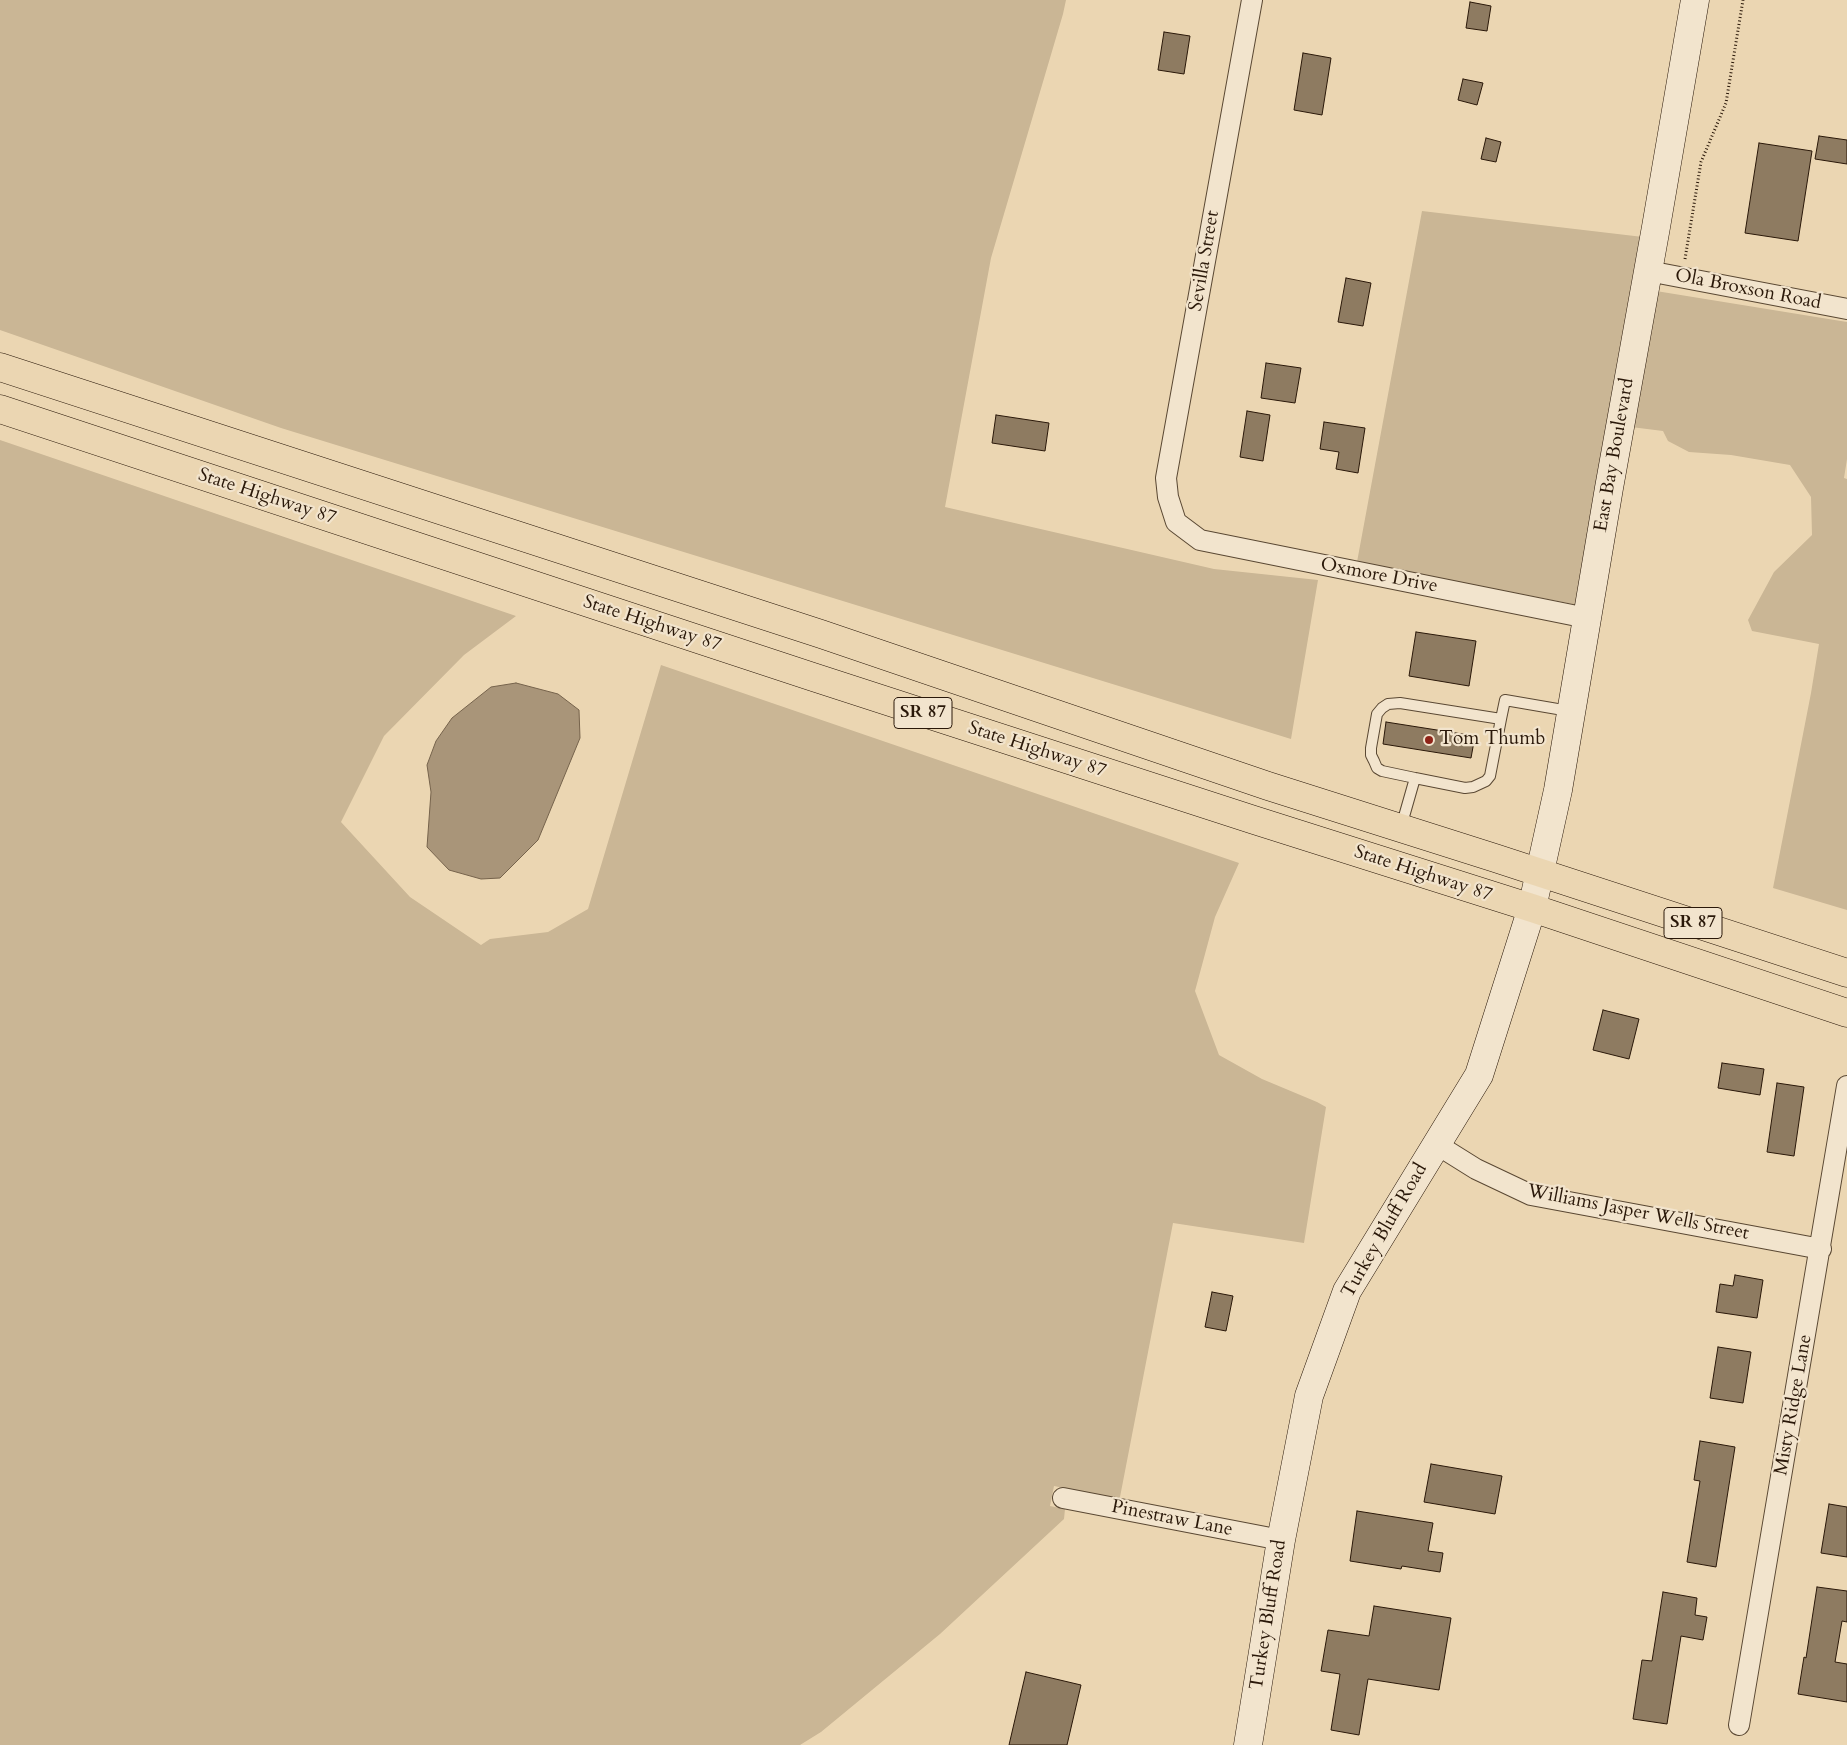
<!DOCTYPE html>
<style>
body{margin:0}
canvas{display:block;background:#ebd6b2}
</style>
<canvas width="1847" height="1745"></canvas>
<script>
const g = document.querySelector('canvas').getContext('2d');
g.lineJoin = 'round';
function fill(path, color) { g.fillStyle = color; g.fill(path, 'evenodd'); }
const shape = rows => new Path2D(rows.map(r => 'M' + r).join(''));
function trace(path, color, width, dash) { g.strokeStyle = color; g.lineWidth = width; g.lineCap = dash ? 'butt' : 'round'; g.setLineDash(dash || []); g.stroke(path); }
function write(font, color, halo, rows, align = 'center') {
  g.font = font + ' Cardo,serif'; g.lineWidth = 4.5; g.setLineDash([]); g.textBaseline = 'middle'; g.strokeStyle = halo; g.fillStyle = color; for (const [text, x, y, turn = 0] of rows) {
    g.save(); g.translate(x, y); g.rotate((+turn || 0) * Math.PI / 180); g.textAlign = isNaN(turn) ? turn : align; if (halo) g.strokeText(text, 0, 0); g.fillText(text, 0, 0); g.restore();
  }
}
fill(shape([
 [0,0,1066,0,1063,14,991,258,945,507,1214,569,1318,580,1291,739,281,428,0,330],
 [1422,211,1643,237,1578,605,1357,562],
 [1656,291,1847,322,1847,459,1844,478,1847,479,1847,910,1773,888,1811,693,1819,644,1752,631,1748,620,1774,572,1812,535,1811,497,1790,465,1731,455,1689,452,1668,441,1663,431,1631,427],
 [0,440,516,616,464,655,384,736,341,822,410,897,481,945,490,939,548,932,588,909,661,665,1239,863,1215,917,1195,991,1219,1055,1262,1079,1317,1102,1326,1107,1304,1243,1173,1223,1120,1497,1115,1498,1054,1486,1050,1506,1065,1509,1064,1519,940,1634,821,1732,800,1745,0,1745]
]), '#cab695');
const water = shape([
 [516,683,558,694,579,710,580,738,538,840,500,878,481,879,449,870,427,847,431,792,427,765,436,741,452,718,491,687,516,683]
]);
fill(water, '#a99579');
trace(water, '#76634c', 1);
const building = shape([
 [1470,2,1491,6,1487,31,1466,28,1470,2],
 [1164,32,1190,36,1184,74,1158,70,1164,32],
 [1303,53,1331,58,1322,115,1294,110,1303,53],
 [1463,79,1483,83,1477,105,1458,100,1463,79],
 [1819,136,1847,140,1847,164,1815,159,1819,136],
 [1486,138,1501,142,1496,162,1481,159,1486,138],
 [1759,143,1812,151,1798,241,1745,233,1759,143],
 [1346,278,1371,283,1363,326,1338,322,1346,278],
 [1266,363,1301,368,1295,403,1261,398,1266,363],
 [1247,411,1270,415,1263,461,1240,457,1247,411],
 [996,415,1049,423,1045,451,992,443,996,415],
 [1324,422,1365,428,1358,473,1336,469,1339,452,1320,449,1324,422],
 [1416,632,1476,641,1469,686,1409,676,1416,632],
 [1386,722,1475,736,1471,758,1383,744,1386,722],
 [1603,1010,1639,1019,1629,1059,1593,1050,1603,1010],
 [1722,1063,1764,1069,1760,1095,1718,1088,1722,1063],
 [1777,1083,1804,1087,1794,1156,1767,1152,1777,1083],
 [1735,1275,1763,1280,1757,1318,1716,1312,1720,1284,1733,1286,1735,1275],
 [1212,1292,1233,1296,1226,1331,1205,1327,1212,1292],
 [1718,1347,1751,1352,1743,1403,1710,1398,1718,1347],
 [1700,1441,1735,1447,1716,1567,1687,1562,1700,1481,1694,1480,1700,1441],
 [1431,1464,1502,1476,1495,1514,1424,1502,1431,1464],
 [1829,1504,1847,1507,1847,1557,1821,1553,1829,1504],
 [1357,1511,1433,1523,1428,1551,1443,1553,1440,1572,1402,1566,1401,1569,1350,1561,1357,1511],
 [1817,1587,1847,1591,1847,1622,1842,1621,1835,1662,1847,1664,1847,1702,1798,1694,1804,1657,1806,1658,1817,1587],
 [1663,1592,1697,1598,1695,1615,1707,1617,1703,1640,1681,1636,1667,1724,1633,1719,1642,1660,1652,1661,1663,1592],
 [1374,1606,1451,1618,1439,1690,1368,1679,1359,1735,1331,1730,1340,1674,1321,1671,1328,1630,1369,1636,1374,1606],
 [1026,1672,1081,1685,1067,1745,1009,1745,1026,1672]
]);
fill(building, '#8e7b61');
trace(building, '#2a1809', 1);
const lane = shape([
 [1501,719,1505,700,1569,711],
 [1401,827,1415,778,1382,771,1377,768,1374,761,1371,755,1371,748,1377,714,1382,708,1388,704,1400,703,1501,719,1490,776,1486,781,1473,787,1465,788,1415,778]
]);
const street = shape([
 [1252,0,1166,478,1168,497,1176,522,1200,540,1587,618],
 [1648,271,1847,309],
 [1436,1144,1476,1169,1531,1195,1821,1249],
 [1063,1498,1281,1540],
 [1739,1725,1847,1086]
]);
const secondary = shape([
 [1248,1745,1281,1540,1309,1396,1347,1291,1479,1075,1532,908,1558,790,1609,488,1656,227,1695,0]
]);
const highway = shape([
 [0,367,821,634,1268,786,1495,858,1847,973],
 [0,409,813,677,1254,820,1532,908,1847,1013]
]);
trace(lane, '#5a4833', 12);
trace(street, '#5a4833', 22);
trace(secondary, '#2a1809', 29);
trace(highway, '#2a1809', 29);
trace(shape([
 [1685,259,1701,162,1726,103,1743,0]
]), '#2a1809', 3, [1, 2.5]);
trace(lane, '#f2e4cd', 10);
trace(street, '#f2e4cd', 20);
trace(secondary, '#f2e4cd', 28);
trace(highway, '#ebd6b2', 28);
for (const [x, y, r, color] of [
 [1429,740,5,"#8f2418"]
]) { const dot = new Path2D(); dot.arc(x, y, r, 0, 2 * Math.PI); g.fillStyle = color; g.fill(dot); trace(dot, '#f2e4cd', 2); }
for (const [x, y, w] of [
 [923,713,58],
 [1693,923,58]
]) { const box = new Path2D(); box.roundRect(x - w / 2, y - 15.5, w, 31, 4); g.fillStyle = '#f2e4cd'; g.fill(box); trace(box, '#2a1809', 1); }
write('bold 18px', '#2a1809', null, [
 ["SR 87",923,713],
 ["SR 87",1693,923]
]);
write('19px', '#2a1809', '#f2e4cd', [
 ["Sevilla Street",1205,261,-80],
 ["Ola Broxson Road",1748,290,11],
 ["East Bay Boulevard",1615,455,-80],
 ["State Highway 87",267,497,18],
 ["Oxmore Drive",1379,576,11],
 ["State Highway 87",652,624,18],
 ["State Highway 87",1037,750,18],
 ["State Highway 87",1423,874,18],
 ["Williams Jasper Wells Street",1638,1213,11],
 ["Turkey Bluff Road",1385,1231,-60],
 ["Misty Ridge Lane",1794,1405,-80],
 ["Pinestraw Lane",1172,1519,11],
 ["Turkey Bluff Road",1269,1615,-81]
]);
write('19px', '#2a1809', '#f2e4cd', [
 ["Tom Thumb",1439,740]
], 'left');
</script>
